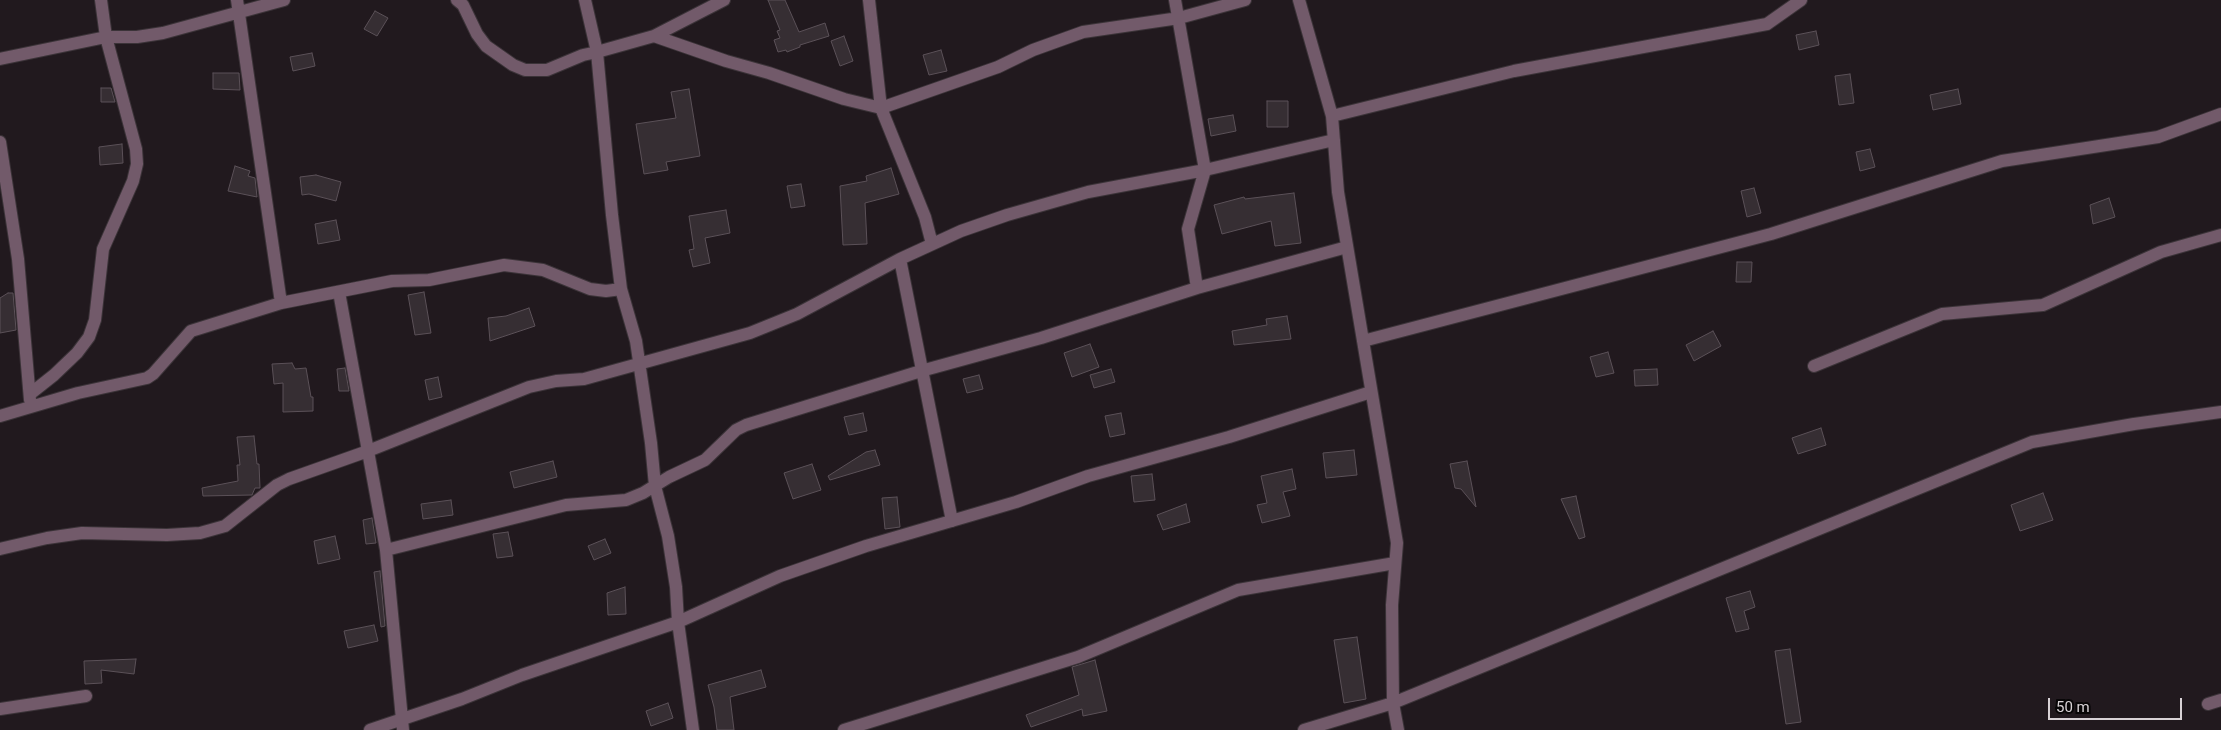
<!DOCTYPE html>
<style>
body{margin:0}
#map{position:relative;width:2221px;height:730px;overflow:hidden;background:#21191e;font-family:Roboto,sans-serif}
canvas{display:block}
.scale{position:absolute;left:2048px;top:698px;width:134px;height:22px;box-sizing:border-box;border:2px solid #d8d2d6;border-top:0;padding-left:6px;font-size:15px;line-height:18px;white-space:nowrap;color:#d8d2d6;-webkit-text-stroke:4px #080607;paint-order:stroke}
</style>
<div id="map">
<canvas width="2221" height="730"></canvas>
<div class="scale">50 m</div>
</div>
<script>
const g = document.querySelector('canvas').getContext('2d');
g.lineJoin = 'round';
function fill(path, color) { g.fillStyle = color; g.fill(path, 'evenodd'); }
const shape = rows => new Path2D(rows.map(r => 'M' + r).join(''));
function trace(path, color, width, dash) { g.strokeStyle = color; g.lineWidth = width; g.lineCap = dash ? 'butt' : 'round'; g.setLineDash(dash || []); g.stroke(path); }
const building = shape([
 [768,0,785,0,799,32,825,23,829,36,800,45,800,47,787,52,786,50,778,52,774,40,780,38,777,31,780,30,768,0],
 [375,11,388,18,377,36,364,29,375,11],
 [1816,31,1819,45,1799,50,1796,35,1816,31],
 [844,36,853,61,840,66,831,41,844,36],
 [941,50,947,71,929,75,923,55,941,50],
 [312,53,315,66,293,71,290,57,312,53],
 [213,73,239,73,240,90,213,89,213,73],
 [1850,74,1854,103,1839,105,1835,76,1850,74],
 [101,88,111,88,115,102,101,102,101,88],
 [689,89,700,156,666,162,668,170,644,174,636,124,676,118,671,92,689,89],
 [1958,89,1961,104,1933,110,1930,95,1958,89],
 [1267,101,1288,101,1288,127,1267,127,1267,101],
 [1233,115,1236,131,1211,136,1208,119,1233,115],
 [122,144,123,163,100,165,99,147,122,144],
 [1870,149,1875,167,1860,171,1856,152,1870,149],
 [235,166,250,171,248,176,255,178,257,197,228,191,235,166],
 [891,168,899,194,865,203,867,244,843,245,840,186,867,181,866,176,891,168],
 [316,175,341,182,336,201,309,194,302,195,300,177,316,175],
 [801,184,805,206,791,208,787,186,801,184],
 [1754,188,1761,213,1747,217,1741,191,1754,188],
 [1294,193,1301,243,1275,246,1271,221,1222,234,1214,205,1244,197,1245,199,1294,193],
 [2109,198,2115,217,2093,224,2090,205,2109,198],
 [726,210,730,233,705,238,710,263,693,267,689,250,694,249,689,216,726,210],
 [336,220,340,240,318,244,315,224,336,220],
 [1737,262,1752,262,1751,282,1736,282,1737,262],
 [424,292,431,333,415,335,408,295,424,292],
 [8,293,13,293,16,330,0,333,0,298,8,293],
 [529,308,535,326,490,341,488,318,506,316,529,308],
 [1287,316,1291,339,1234,345,1232,331,1267,325,1266,319,1287,316],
 [1713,331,1721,346,1694,361,1686,345,1713,331],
 [1090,344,1099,367,1072,377,1064,353,1090,344],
 [1608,352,1614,373,1596,377,1590,357,1608,352],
 [292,363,295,369,306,368,311,397,313,397,313,411,283,412,283,383,274,384,272,364,292,363],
 [345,368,349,391,339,391,337,369,345,368],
 [1111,369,1115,382,1094,388,1090,375,1111,369],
 [1657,369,1658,385,1635,386,1634,370,1657,369],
 [979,375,983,389,967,393,963,379,979,375],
 [438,377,442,397,429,400,425,380,438,377],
 [863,413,867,431,849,435,844,417,863,413],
 [1121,413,1125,434,1110,437,1105,416,1121,413],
 [1821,428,1826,445,1798,454,1792,438,1821,428],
 [254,436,257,464,259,464,260,488,255,488,252,495,203,496,202,488,238,481,237,465,240,465,237,437,254,436],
 [875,450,880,465,830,480,828,476,866,452,875,450],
 [1354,450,1357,475,1326,478,1323,453,1354,450],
 [553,461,557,477,514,488,510,472,553,461],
 [1467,461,1476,507,1461,489,1455,488,1450,464,1467,461],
 [812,464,821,490,793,499,784,473,812,464],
 [1292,469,1296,489,1283,492,1290,516,1262,523,1257,505,1267,503,1261,476,1292,469],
 [1152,474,1155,500,1134,502,1131,476,1152,474],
 [2043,493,2053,520,2020,531,2011,505,2043,493],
 [1576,496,1585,537,1579,539,1561,499,1576,496],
 [897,497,900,527,885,529,882,498,897,497],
 [451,500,453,515,423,519,421,504,451,500],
 [1186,504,1190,522,1163,530,1157,515,1186,504],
 [372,518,376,543,366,544,363,520,372,518],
 [508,532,513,556,497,558,493,534,508,532],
 [335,536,340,559,318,564,314,541,335,536],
 [605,539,611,553,594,560,588,546,605,539],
 [380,571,385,626,381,627,374,572,380,571],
 [625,587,626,614,608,615,607,593,625,587],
 [1750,591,1755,607,1744,611,1749,629,1736,632,1726,598,1750,591],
 [374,625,378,641,348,648,344,631,374,625],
 [1357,637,1366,699,1344,703,1334,640,1357,637],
 [1790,649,1801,722,1786,724,1775,651,1790,649],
 [136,659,134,674,101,670,102,683,85,684,84,661,136,659],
 [1095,660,1107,711,1083,716,1082,709,1031,727,1026,715,1079,695,1072,667,1095,660],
 [761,670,766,687,730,697,734,730,717,730,714,707,708,685,761,670],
 [668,703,673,718,651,726,646,711,668,703]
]);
fill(building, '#362e33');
trace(building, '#5b5158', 1);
const minor = shape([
 [237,0,281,303],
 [457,0,463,5,477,34,486,46,513,65,525,70,547,70,583,55,597,52,654,36,726,61,769,73,844,99,881,108,925,217,932,244],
 [585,0,597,52,612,215,621,289],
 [869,0,881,108,998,67,1033,50,1083,32,1179,18,1245,0],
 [1175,0,1205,170,1188,229,1197,288],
 [1299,0,1332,116,1338,192,1397,543,1392,605,1393,703,1398,730],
 [654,36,724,0],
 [0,59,106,37,137,37,163,33,284,0],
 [1332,116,1514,71,1767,24,1801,0],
 [0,142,18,259,30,400],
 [900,259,952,521],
 [339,292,386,550,403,730],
 [1363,341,1771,234,2002,161,2158,137,2221,114],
 [1814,366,1942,314,2043,305,2161,252,2221,235],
 [30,394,54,375,77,353,89,337,95,320,103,249,133,181,137,164,136,149,106,37,101,0],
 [0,416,78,393,147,378,153,374,191,331,281,303,392,281,429,280,504,265,543,270,590,289,606,291,621,289,636,341,651,443,655,486,668,536,676,587,678,622,693,730],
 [0,549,47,538,82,533,167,535,200,533,225,526,277,485,289,479,368,451,529,387,556,381,584,379,750,333,797,314,900,259,961,231,1007,215,1088,192,1205,170,1334,140],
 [386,550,566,505,626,500,643,493,669,477,705,460,736,430,746,425,921,371,1041,338,1197,288,1347,247],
 [2208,704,2221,700],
 [0,709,86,696],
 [370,730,462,699,522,675,678,622,780,576,866,546,1016,502,1088,476,1229,437,1371,392],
 [844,730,1078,657,1238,590,1395,563],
 [1304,730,1393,703,2032,442,2134,424,2221,412]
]);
trace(minor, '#3b3338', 14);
trace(minor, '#725a6a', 12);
</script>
